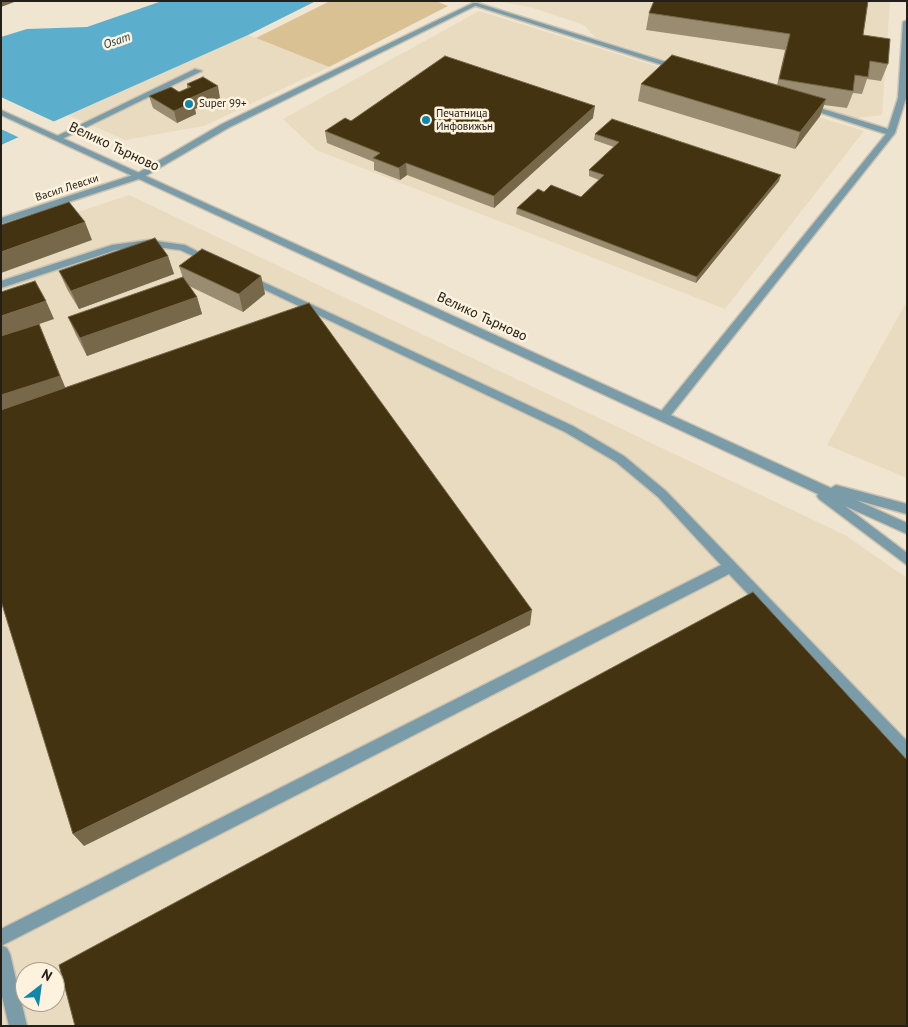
<!DOCTYPE html>
<meta charset="utf-8">
<style>
body{margin:0}
#map{position:relative;width:908px;height:1027px;overflow:hidden;background:#f0e5d0;font-family:"PT Sans",sans-serif}
canvas{display:block}
.frame{position:absolute;inset:0;border:2px solid #242018;pointer-events:none}
.north{position:absolute;left:15px;top:962px;width:50px;height:50px;box-sizing:border-box;background:#fdf2dd;border:1px solid #a69e8e;border-radius:50%;rotate:30deg;font-size:14px;font-weight:700;line-height:20px;text-align:center;color:#242018}
.north::after{content:'';display:block;margin:auto;width:18px;height:22px;background:#0f87ab;clip-path:polygon(50% 0,100% 100%,50% 72%,0 100%)}
</style>
<div id="map">
<canvas width="908" height="1027"></canvas>
<div class="frame"></div>
<div class="north">N</div>
</div>
<script>
const g = document.querySelector('canvas').getContext('2d');
g.lineJoin = 'round';
function fill(path, color) { g.fillStyle = color; g.fill(path, 'evenodd'); }
const shape = rows => new Path2D(rows.map(r => 'M' + r).join(''));
function trace(path, color, width, dash) { g.strokeStyle = color; g.lineWidth = width; g.lineCap = dash ? 'butt' : 'round'; g.setLineDash(dash || []); g.stroke(path); }
function write(font, color, halo, rows, align = 'center') {
  g.font = font + ' "PT Sans",sans-serif'; g.lineWidth = 5; g.setLineDash([]); g.textBaseline = 'middle'; g.strokeStyle = halo; g.fillStyle = color; for (const [text, x, y, turn = 0] of rows) {
    g.save(); g.translate(x, y); g.rotate((+turn || 0) * Math.PI / 180); g.textAlign = isNaN(turn) ? turn : align; if (halo) g.strokeText(text, 0, 0); g.fillText(text, 0, 0); g.restore();
  }
}
fill(shape([
 [506,1,890,1,882,115,856,118,596,38,584,25,533,8,503,2],
 [479,11,864,131,725,309,316,150,283,119],
 [248,35,329,67,204,126,125,140,68,115],
 [129,195,845,535,907,578,907,1026,1,1026,1,238],
 [25,972,55,972,55,1002,25,1002],
 [907,301,907,478,827,445]
]), '#e9dbbf');
fill(shape([
 [330,1,436,1,448,6,329,67,256,38]
]), '#d9c193');
fill(shape([
 [162,1,316,1,248,35,1,145,1,37,27,29,87,27]
]), '#5caecd');
fill(shape([
 [1,97,57,123,22,139,1,129]
]), '#f0e5d0');
const service = shape([
 [473,3,477,3,682,67,675,69,473,5,473,3],
 [907,20,906,98,895,133,667,420,659,420,657,417,659,414,886,134,803,107,810,105,888,129,898,98,903,22,907,20],
 [195,69,202,71,60,140,53,138,195,69],
 [148,240,185,245,216,261,211,264,180,250,148,246,116,250,1,288,1,281,112,245,148,240],
 [248,275,573,426,624,456,666,491,907,741,907,759,902,757,729,574,1,946,1,929,721,565,658,497,616,462,565,432,244,280,243,278,248,275]
]);
const minor = shape([
 [473,3,479,4,228,128,142,178,1,224,1,218,136,174,222,124,473,3],
 [1,945,7,948,10,954,27,1026,9,1026,1,992,1,945]
]);
const tertiary = shape([
 [1,110,831,488,836,485,907,504,907,514,856,500,907,523,907,534,845,506,907,553,907,565,819,499,817,496,818,494,1,115,1,110]
]);
trace(service, '#cbc2af', 3);
trace(minor, '#cbc2af', 3);
trace(tertiary, '#cbc2af', 3);
fill(service, '#7a9ba8');
fill(minor, '#7a9ba8');
fill(tertiary, '#7a9ba8');
fill(shape([
 [649,13,863,35,888,64,881,81,867,79,862,94,853,93,847,108,824,105,820,116,795,149,638,101,641,84,777,85,785,50,646,30],
 [187,84,220,98,195,109,196,114,177,123,153,108,149,96,179,92,187,88],
 [593,118,494,208,407,175,400,180,374,170,374,162,327,143,325,131,351,121],
 [595,134,779,181,696,283,516,214,517,208,544,192,581,197,599,180,589,176,589,170,614,147,594,140],
 [168,256,174,274,79,309,67,289,59,271],
 [179,266,261,276,265,294,243,312,189,286,197,297,202,314,87,356,76,335,68,317,183,278]
]), '#9a8c70');
fill(shape([
 [1,1,17,1,1,7],
 [218,86,220,98,195,109,196,114,177,123,174,111,188,99],
 [826,99,820,116,795,149,800,132],
 [595,106,593,118,494,208,494,196],
 [406,163,407,175,400,180,399,168],
 [781,175,779,181,696,283,697,277],
 [85,222,92,240,1,273,1,252],
 [168,256,174,274,79,309,71,291],
 [261,276,265,294,243,312,239,294],
 [197,297,202,314,87,356,80,338],
 [46,301,54,319,1,337,1,316],
 [39,324,68,394,1,416,1,395],
 [532,610,530,625,84,846,73,834]
]), '#77684a');
const building = shape([
 [654,1,868,1,863,35,890,39,888,64,870,61,868,77,855,75,853,91,779,79,790,34,649,13,654,1],
 [672,55,826,99,800,132,641,84,672,55],
 [445,56,595,106,494,196,406,163,399,168,373,158,380,153,325,131,345,118,351,121,445,56],
 [203,77,218,86,188,99,194,102,174,111,149,96,171,87,179,92,191,87,187,84,203,77],
 [612,119,781,175,697,277,517,208,538,189,544,192,551,185,581,197,604,175,589,170,619,142,595,134,612,119],
 [69,202,85,222,1,252,1,225,69,202],
 [155,238,168,256,71,291,59,271,155,238],
 [202,249,261,276,239,294,179,266,202,249],
 [183,277,197,297,80,338,68,317,183,277],
 [35,281,46,301,1,316,1,292,35,281],
 [309,303,532,610,73,834,1,601,1,410,309,303],
 [39,324,60,376,1,395,1,336,39,324],
 [753,592,907,760,907,1026,75,1026,59,965,753,592]
]);
fill(building, '#433310');
trace(building, '#77684a', 1);
for (const [x, y, r, color] of [
 [189,104,5,"#0f87ab"],
 [426,120,5,"#0f87ab"]
]) { const dot = new Path2D(); dot.arc(x, y, r, 0, 2 * Math.PI); g.fillStyle = color; g.fill(dot); trace(dot, '#fdf2dd', 2); }
write('11px', '#242018', '#fdf2dd', [
 ["Super 99+",199,104],
 ["Печатница",436,114],
 ["Инфовижън",436,127]
], 'left');
write('11px', '#242018', '#fdf2dd', [
 ["Васил Левски",67,188,-18]
]);
write('italic 12px', '#173c4a', '#fdf2dd', [
 ["Osam",117,41,-19]
]);
write('14px', '#242018', '#fdf2dd', [
 ["Велико Търново",114,147,25],
 ["Велико Търново",482,317,25]
]);
</script>
